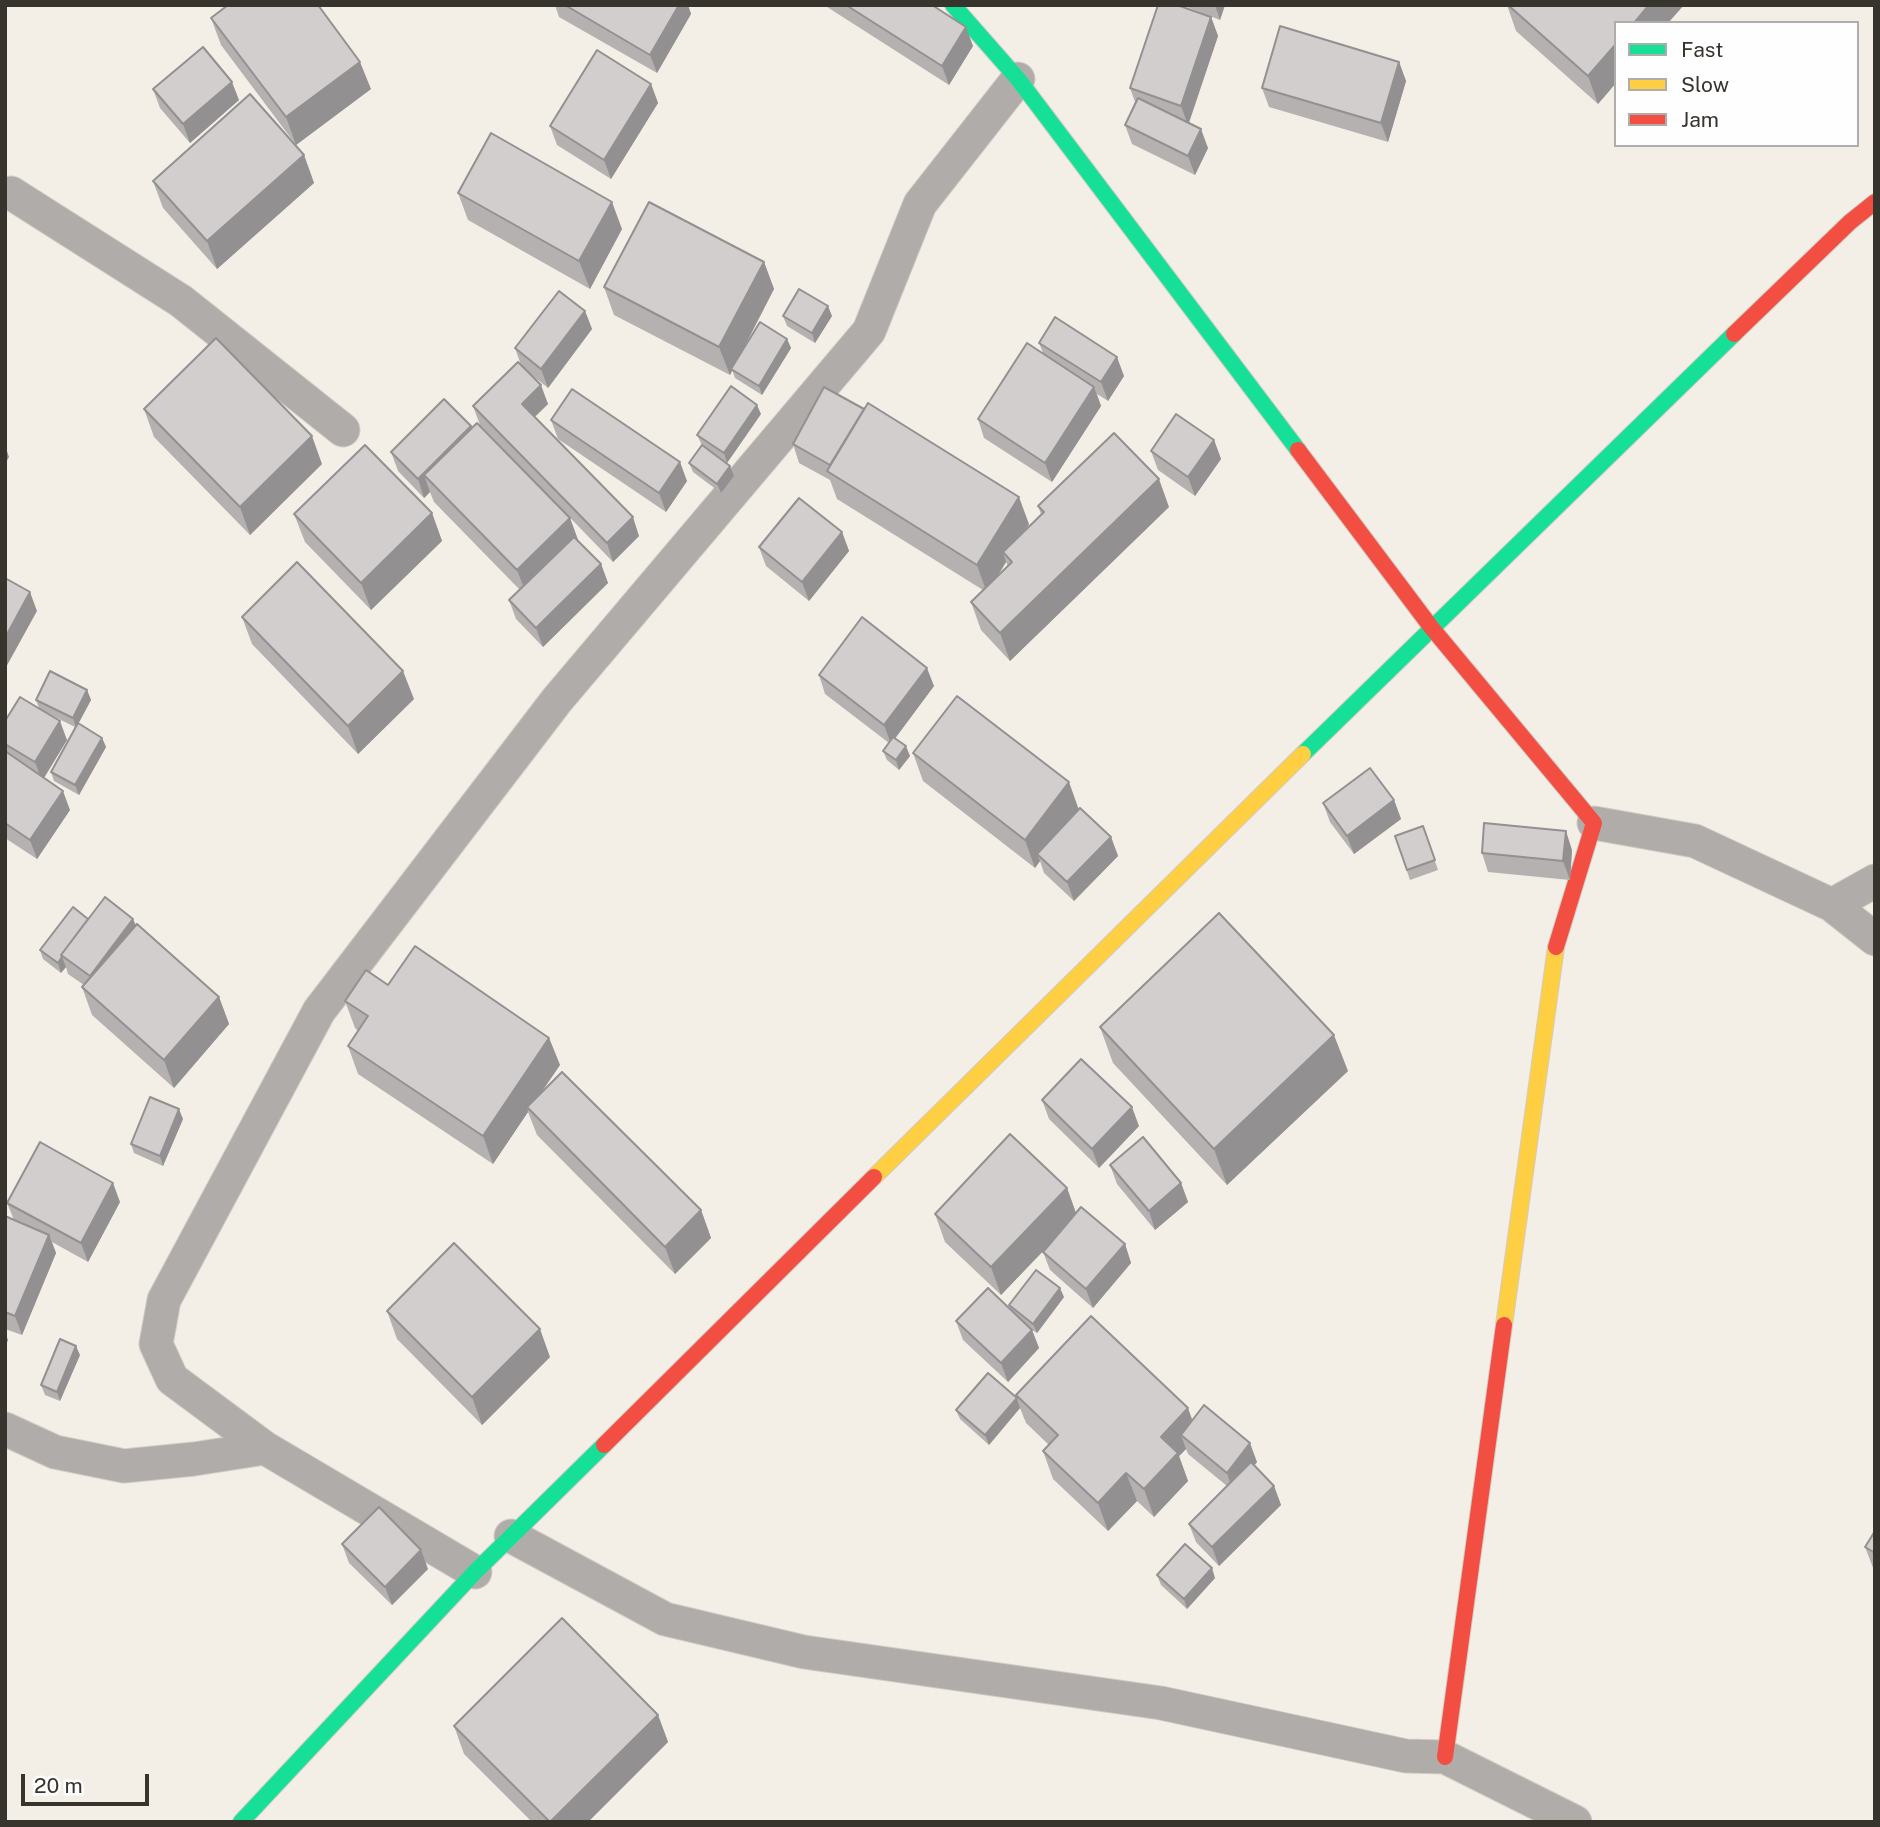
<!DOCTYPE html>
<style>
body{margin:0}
#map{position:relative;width:1880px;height:1827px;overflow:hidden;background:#f4efe6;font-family:"Public Sans",sans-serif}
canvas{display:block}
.frame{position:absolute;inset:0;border:7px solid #37332d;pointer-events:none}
.legend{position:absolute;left:1614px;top:21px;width:245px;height:126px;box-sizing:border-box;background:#fefefe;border:2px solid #aeadaa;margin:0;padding:9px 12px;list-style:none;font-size:21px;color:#37332d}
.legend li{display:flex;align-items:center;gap:14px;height:35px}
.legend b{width:35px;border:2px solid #aeadaa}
.scale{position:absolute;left:21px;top:1774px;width:128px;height:32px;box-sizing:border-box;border:4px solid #37332d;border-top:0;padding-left:9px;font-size:21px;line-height:24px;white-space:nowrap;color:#37332d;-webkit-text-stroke:5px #fefefe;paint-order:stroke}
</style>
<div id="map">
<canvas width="1880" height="1827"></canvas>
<div class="frame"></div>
<ul class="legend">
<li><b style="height:9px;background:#16e098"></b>Fast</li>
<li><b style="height:9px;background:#ffcf43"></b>Slow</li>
<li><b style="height:9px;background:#f24e42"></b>Jam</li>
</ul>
<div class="scale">20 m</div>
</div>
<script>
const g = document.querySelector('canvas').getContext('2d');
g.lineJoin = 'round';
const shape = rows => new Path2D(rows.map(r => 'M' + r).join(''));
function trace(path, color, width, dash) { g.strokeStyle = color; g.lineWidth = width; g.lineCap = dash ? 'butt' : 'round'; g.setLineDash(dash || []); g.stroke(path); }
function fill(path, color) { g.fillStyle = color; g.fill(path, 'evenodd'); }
const street = shape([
 [11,193,181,301,343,430],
 [1594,823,1695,841,1832,905,1875,939],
 [1832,905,1875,881],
 [5,1429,55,1452,124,1466,194,1459,265,1448],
 [511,1536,665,1619,804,1652,1161,1703,1406,1756,1445,1757,1575,1822],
 [475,1572,265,1448,172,1379,156,1344,164,1300,319,1011,557,700,869,331,920,204,1018,79]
]);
const fast = shape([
 [953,5,1018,79,1298,450],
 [1303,754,1734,334],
 [241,1822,475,1572,604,1445]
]);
const slow = shape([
 [874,1177,1303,754],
 [1504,1325,1556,947]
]);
const jam = shape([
 [1734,334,1850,222,1875,202],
 [1298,450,1431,627,1594,823,1556,947],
 [604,1445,874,1177],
 [1445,1757,1504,1325]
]);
trace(street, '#d1ccc6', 35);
trace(fast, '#d1ccc6', 18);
trace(slow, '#d1ccc6', 18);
trace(jam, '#d1ccc6', 18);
trace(street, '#afacaa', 33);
trace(fast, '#16e098', 16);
trace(slow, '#ffcf43', 16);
trace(jam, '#f24e42', 16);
fill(shape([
 [555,5,688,5,691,14,657,73,559,17],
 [824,5,932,5,973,46,949,85],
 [1182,5,1225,5,1220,20],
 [1507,5,1683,5,1683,6,1668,23,1616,23,1616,83,1598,104,1516,31],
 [1211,17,1218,36,1189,123,1208,148,1195,175,1132,144,1125,125,1135,102,1130,88],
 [211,18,371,89,296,145,221,45],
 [1399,62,1406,81,1388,142,1269,107,1262,88],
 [651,84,658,103,611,179,557,145,550,126],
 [153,89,239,100,190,143,160,108],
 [304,155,314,183,217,269,163,208,153,181],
 [458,193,622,229,590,289,468,220],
 [764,262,774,289,740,354,787,339,791,348,762,395,735,378,732,370,730,375,614,315,604,287],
 [585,311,592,329,548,388,528,372,548,404,535,417,639,536,613,562,480,425,473,406,521,365,515,348],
 [783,316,832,316,815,343,787,326],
 [1039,343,1124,376,1108,401,1097,394,1101,406,1052,482,984,438,978,419,1043,353],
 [144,409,322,464,250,535,154,437],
 [761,414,727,463,705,447,734,476,721,493,693,472,689,463,702,445,697,435],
 [551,420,687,481,666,512,558,439],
 [471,428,570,518,579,542,601,564,608,583,543,647,516,619,509,600,520,590,434,502,430,492,424,498,398,471,391,452],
 [1214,440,1221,459,1195,496,1158,470,1151,451],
 [793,444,1029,524,1027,529,1041,514,1038,506,1169,507,1010,661,981,630,971,602,983,590,837,499,830,480,799,463],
 [1006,562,1008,566,998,576],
 [432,513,442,541,371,610,305,542,294,514],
 [842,532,849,551,809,601,766,566,759,547],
 [242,617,414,699,358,754,252,644],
 [819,675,934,686,895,738,910,756,899,770,887,760,883,751,889,743,825,694],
 [87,690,91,700,78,724,102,738,106,747,79,795,54,781,51,772,75,727,47,713,67,740,44,778,70,810,37,859,5,838,5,721,39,708,36,700],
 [913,753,1079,809,1111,837,1118,856,1074,901,1044,873,1040,861,1035,868,923,781],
 [1394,800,1401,819,1354,854,1330,822,1323,803],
 [1423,826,1438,870,1410,880,1395,836],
 [1572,850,1570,880,1488,872,1482,853],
 [88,919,133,919,136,925,219,997,229,1024,174,1088,92,1015,82,987,84,985,68,974,66,967,61,973,43,959,40,950],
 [388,985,549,1038,560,1065,541,1093,701,1210,711,1238,675,1274,537,1135,528,1112,493,1164,358,1074,348,1046,358,1031,355,1028,345,1001],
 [1100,1027,1348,1071,1227,1185,1113,1063],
 [1042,1100,1139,1126,1099,1168,1049,1119],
 [183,1119,163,1166,134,1153,131,1144],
 [1110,1165,1181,1183,1188,1202,1155,1230,1117,1184],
 [1067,1188,1076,1213,1125,1244,1131,1263,1093,1308,1050,1270,1043,1252,1047,1246,1001,1295,945,1242,935,1214],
 [120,1202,88,1262,52,1242,56,1253,22,1335,5,1329,5,1216,14,1220,7,1203],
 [1064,1297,1037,1333,1032,1330,1039,1348,1008,1382,963,1340,956,1321,1011,1310,1009,1305],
 [387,1311,550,1357,482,1425,397,1339],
 [80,1355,60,1401,45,1395,41,1385],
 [1016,1395,1192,1421,1257,1462,1254,1466,1274,1486,1281,1505,1219,1566,1196,1542,1189,1524,1227,1486,1188,1454,1186,1449,1179,1456,1188,1481,1154,1517,1137,1501,1108,1531,1053,1479,1043,1451,1049,1445,1026,1423,1020,1408,989,1445,960,1419,956,1410,1017,1398],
 [1875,1531,1875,1573,1865,1547],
 [342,1544,428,1569,392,1605,349,1563],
 [1157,1575,1215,1578,1187,1609,1161,1585],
 [658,1715,668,1742,588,1822,532,1822,464,1754,454,1726]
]), '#b4b1b0');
fill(shape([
 [679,5,688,5,691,14,657,73,650,55],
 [1215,5,1225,5,1220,20],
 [1649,5,1683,5,1683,6,1668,23,1634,23],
 [1211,17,1218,36,1188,125,1181,106],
 [966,27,973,46,949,85,942,66],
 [1616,44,1616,83,1598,104,1588,76],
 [360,62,371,89,296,145,286,117],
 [1399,62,1406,81,1388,142,1381,123],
 [232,82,239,100,190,143,183,124],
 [651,84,658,103,611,179,604,160],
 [1201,129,1208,148,1195,175,1188,156],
 [304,155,314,183,217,269,207,241],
 [612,202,622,229,590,289,579,261],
 [764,262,774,289,730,375,719,347],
 [828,306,832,316,815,343,812,333],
 [585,311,592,329,548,388,541,369],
 [787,339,791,348,762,395,759,386],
 [1117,357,1124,376,1108,401,1101,382],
 [541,385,548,404,529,422,522,404],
 [1094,387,1101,406,1052,482,1045,463],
 [757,405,761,414,727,463,724,453],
 [471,426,478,445,424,475,430,492,424,498,418,479],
 [312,436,322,464,250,535,240,507],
 [1214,440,1221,459,1195,496,1188,477],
 [5,445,9,457,5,464],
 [680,462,687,481,666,512,659,493],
 [730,466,734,476,721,493,717,484],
 [1159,479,1169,507,1010,661,1000,633],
 [1019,497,1029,524,1008,558,1003,552,1006,562,987,593,977,565],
 [432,513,442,541,371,610,361,583],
 [633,517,639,536,613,562,607,543],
 [570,518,580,546,528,598,517,570],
 [842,532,849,551,809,601,802,582],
 [601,564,608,583,543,647,536,628],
 [30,592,37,611,5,669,5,638],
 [927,668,934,686,891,744,884,725],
 [403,671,414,699,358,754,348,726],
 [87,690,91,700,76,728,73,718],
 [60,721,67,740,42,781,35,762],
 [102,738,106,747,79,795,75,785],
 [906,746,910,756,899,770,896,760],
 [1069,782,1079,810,1037,854,1040,861,1035,868,1025,840],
 [63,791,70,810,37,859,30,840],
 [1394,800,1401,819,1354,854,1347,836],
 [1566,831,1572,850,1570,880,1563,861],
 [1111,837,1118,856,1074,901,1067,882],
 [133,919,140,938,90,976],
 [62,957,66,967,61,973,58,963],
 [219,997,229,1024,174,1088,164,1060],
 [1334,1035,1348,1071,1227,1185,1214,1149],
 [549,1038,560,1065,529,1110,527,1107,528,1112,493,1164,483,1136],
 [1132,1107,1139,1126,1099,1168,1092,1149],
 [179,1109,183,1119,163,1166,160,1156],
 [113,1183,120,1202,88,1262,81,1243],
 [1181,1183,1188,1202,1155,1230,1149,1211],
 [1067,1188,1077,1216,1001,1295,991,1267],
 [701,1210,711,1238,675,1274,665,1247],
 [49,1235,56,1253,22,1335,15,1316],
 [1125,1244,1131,1263,1093,1308,1086,1289],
 [1060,1288,1064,1297,1037,1333,1033,1324],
 [540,1329,550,1357,482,1425,472,1397],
 [1032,1330,1039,1348,1008,1382,1001,1363],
 [5,1332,8,1340,5,1348],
 [76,1346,80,1355,60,1401,57,1392],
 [1017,1399,1020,1408,989,1445,985,1435],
 [1188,1408,1198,1436,1181,1435,1186,1449,1179,1456,1188,1481,1154,1517,1144,1489,1161,1437],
 [1250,1443,1257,1462,1233,1492,1227,1473],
 [1126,1473,1137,1501,1108,1531,1098,1503],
 [1274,1486,1281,1505,1219,1566,1212,1547],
 [421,1550,428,1569,392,1605,385,1587],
 [1212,1568,1215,1578,1187,1609,1184,1599],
 [658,1715,668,1742,588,1822,550,1822]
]), '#929090');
const building = shape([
 [228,5,318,5,360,62,286,117,211,18,228,5],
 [565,5,679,5,650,55,565,5],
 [846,5,932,5,966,27,942,66,846,5],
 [1158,5,1177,5,1211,17,1181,106,1130,88,1158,5],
 [1508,5,1649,5,1634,23,1616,23,1616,44,1588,76,1508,5],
 [1280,26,1399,62,1381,123,1262,88,1280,26],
 [203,47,232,82,183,124,153,89,203,47],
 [597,50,651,84,604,160,550,126,597,50],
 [250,94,304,155,207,241,153,181,250,94],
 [1138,98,1201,129,1188,156,1125,125,1138,98],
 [491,133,612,202,579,261,458,193,491,133],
 [649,202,764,262,719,347,604,287,649,202],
 [799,289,828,306,812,333,783,316,799,289],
 [559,291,585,311,541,369,515,348,559,291],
 [1055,317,1117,357,1101,382,1039,343,1055,317],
 [760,322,787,339,759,386,731,369,760,322],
 [216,338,312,436,240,507,144,409,216,338],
 [1027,343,1094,387,1045,463,978,419,1027,343],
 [518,362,541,385,522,404,633,517,607,543,473,406,518,362],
 [731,386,757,405,724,453,697,435,731,386],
 [824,387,864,409,830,465,793,444,824,387],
 [572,389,680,462,659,493,551,420,572,389],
 [444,399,471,426,418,479,391,452,444,399],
 [868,403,1019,497,977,565,827,471,868,403],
 [1176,414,1214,440,1188,477,1151,451,1176,414],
 [477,423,570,518,517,570,424,475,477,423],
 [1114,433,1159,479,1000,633,971,602,1012,562,1003,552,1044,512,1038,506,1114,433],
 [365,445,432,513,361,583,294,514,365,445],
 [702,445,730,466,717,484,689,463,702,445],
 [799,498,842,532,802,582,759,547,799,498],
 [574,537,601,564,536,628,509,600,574,537],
 [297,562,403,671,348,726,242,617,297,562],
 [5,578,30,592,5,638,5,578],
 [862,617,927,668,884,725,819,675,862,617],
 [50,671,87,690,73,718,36,700,50,671],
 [957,696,1069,782,1025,840,913,753,957,696],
 [20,697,60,721,35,762,5,744,5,721,20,697],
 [78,723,102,738,75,785,51,772,78,723],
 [893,737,906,746,896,760,883,751,893,737],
 [5,751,63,791,30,840,5,823,5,751],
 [1370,768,1394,800,1347,836,1323,803,1370,768],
 [1080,808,1111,837,1067,882,1037,854,1080,808],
 [1484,823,1566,831,1563,861,1482,853,1484,823],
 [1423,826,1435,860,1407,870,1395,836,1423,826],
 [105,897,133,919,90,976,61,955,105,897],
 [73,907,88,919,61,955,62,957,58,963,40,950,73,907],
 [1219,913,1334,1035,1214,1149,1100,1027,1219,913],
 [137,924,219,997,164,1060,82,987,137,924],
 [415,946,549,1038,483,1136,348,1046,368,1016,345,1001,366,970,388,985,415,946],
 [1081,1059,1132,1107,1092,1149,1042,1100,1081,1059],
 [562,1072,701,1210,665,1247,527,1107,562,1072],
 [150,1097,179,1109,160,1156,131,1144,150,1097],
 [1010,1134,1067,1188,991,1267,935,1214,1010,1134],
 [1143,1137,1181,1183,1149,1211,1110,1165,1143,1137],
 [40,1142,113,1183,81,1243,7,1203,40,1142],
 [1081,1207,1125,1244,1086,1289,1043,1252,1081,1207],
 [5,1216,49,1235,15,1316,5,1312,5,1216],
 [454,1243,540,1329,472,1397,387,1311,454,1243],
 [1036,1270,1060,1288,1033,1324,1009,1305,1036,1270],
 [988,1288,1032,1330,1001,1363,956,1321,988,1288],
 [1091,1316,1188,1408,1161,1437,1178,1453,1144,1489,1126,1473,1098,1503,1043,1451,1058,1435,1016,1395,1091,1316],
 [60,1339,76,1346,57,1392,41,1385,60,1339],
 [988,1373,1017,1398,985,1435,956,1410,988,1373],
 [1204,1405,1250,1443,1227,1473,1181,1435,1204,1405],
 [1251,1462,1274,1486,1212,1547,1189,1524,1251,1462],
 [379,1507,421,1550,385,1587,342,1544,379,1507],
 [1875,1531,1875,1553,1865,1547,1875,1531],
 [1185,1544,1212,1568,1184,1599,1157,1575,1185,1544],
 [562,1618,658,1715,550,1822,454,1726,562,1618]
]);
fill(building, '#d1cecd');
trace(building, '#929090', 2);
</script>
